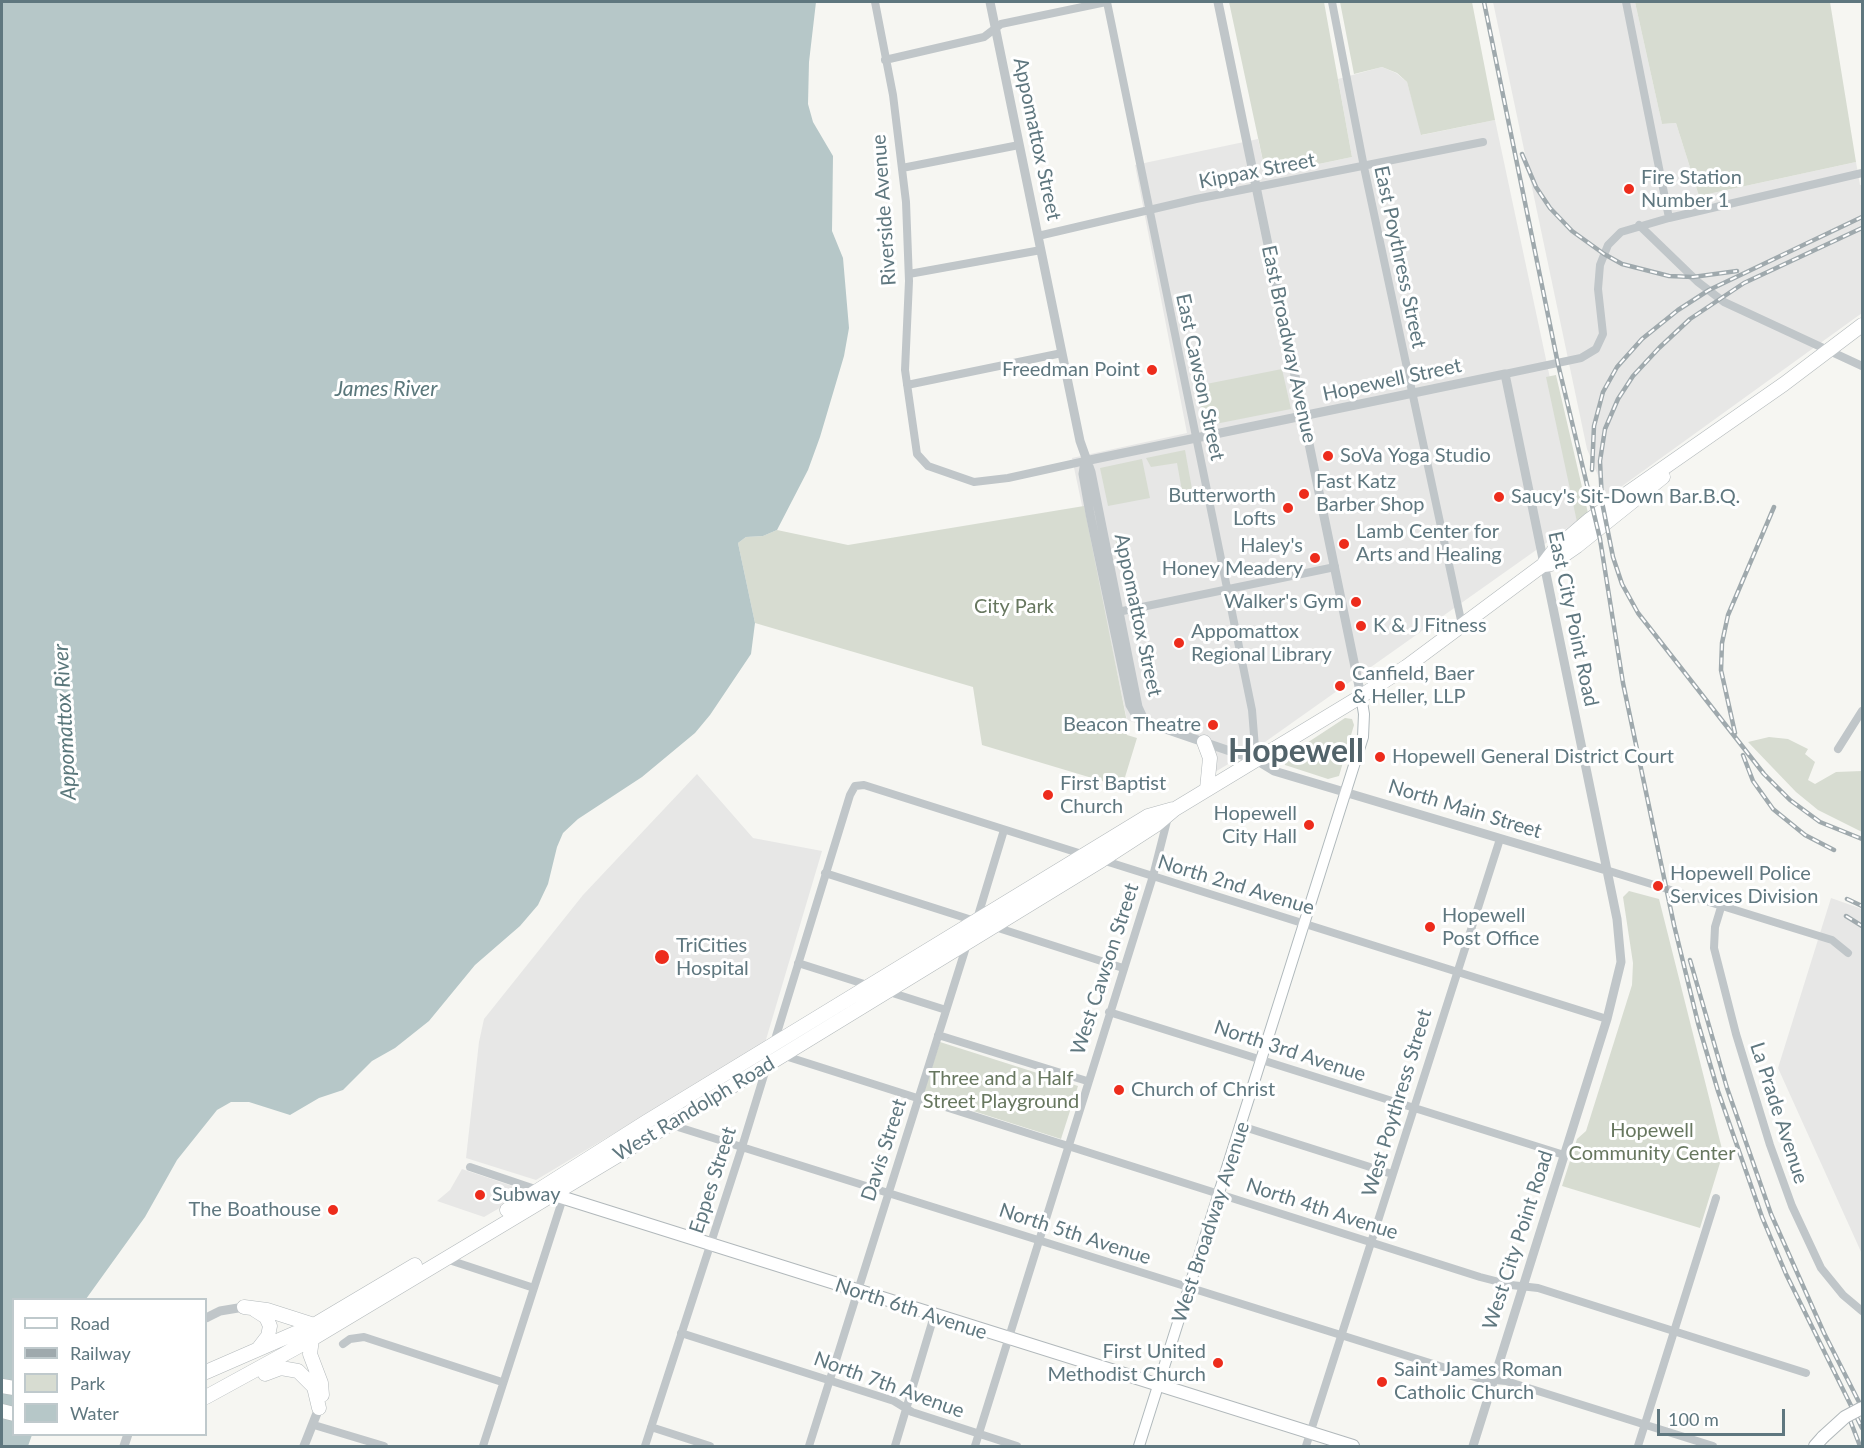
<!DOCTYPE html>
<style>
body{margin:0}
#map{position:relative;width:1864px;height:1448px;overflow:hidden;background:#f6f6f2;font-family:Lato,sans-serif}
canvas{display:block}
.frame{position:absolute;inset:0;border:3px solid #5f777f;pointer-events:none}
.legend{position:absolute;left:12px;top:1298px;width:195px;height:138px;box-sizing:border-box;background:#fff;border:2px solid #bfc9cc;margin:0;padding:8px 10px;list-style:none;font-size:18px;color:#5f777f}
.legend li{display:flex;align-items:center;gap:12px;height:30px}
.legend b{width:30px;border:2px solid #bfc9cc}
.scale{position:absolute;left:1657px;top:1409px;width:128px;height:27px;box-sizing:border-box;border:3px solid #5f777f;border-top:0;padding-left:8px;font-size:18px;line-height:21px;white-space:nowrap;color:#5f777f;-webkit-text-stroke:4px #fff;paint-order:stroke}
</style>
<div id="map">
<canvas width="1864" height="1448"></canvas>
<div class="frame"></div>
<ul class="legend">
<li><b style="height:8px;background:#fff"></b>Road</li>
<li><b style="height:8px;background:#9fa9ad"></b>Railway</li>
<li><b style="height:16px;background:#d7dcd1"></b>Park</li>
<li><b style="height:16px;background:#b6c7c8"></b>Water</li>
</ul>
<div class="scale">100 m</div>
</div>
<script>
const g = document.querySelector('canvas').getContext('2d');
g.lineJoin = 'round';
function fill(path, color) { g.fillStyle = color; g.fill(path, 'evenodd'); }
const shape = rows => new Path2D(rows.map(r => 'M' + r).join(''));
function trace(path, color, width, dash) { g.strokeStyle = color; g.lineWidth = width; g.lineCap = dash ? 'butt' : 'round'; g.setLineDash(dash || []); g.stroke(path); }
function write(font, color, halo, rows, align = 'center') {
  g.font = font + ' Lato,sans-serif'; g.lineWidth = 6; g.setLineDash([]); g.textBaseline = 'middle'; g.strokeStyle = halo; g.fillStyle = color; for (const [text, x, y, turn = 0] of rows) {
    g.save(); g.translate(x, y); g.rotate((+turn || 0) * Math.PI / 180); g.textAlign = isNaN(turn) ? turn : align; if (halo) g.strokeText(text, 0, 0); g.fillText(text, 0, 0); g.restore();
  }
}
fill(shape([
 [1493,2,1635,2,1662,124,1676,123,1699,196,1856,162,1860,185,1862,185,1862,313,1607,497,1587,449],
 [1382,67,1396,73,1407,82,1422,135,1495,120,1580,519,1265,742,1200,781,1206,757,1200,745,1127,720,1072,458,1187,433,1135,165,1258,139,1266,175,1352,157,1338,79],
 [697,774,753,838,822,851,765,1043,536,1180,466,1158,479,1042,484,1019,583,895],
 [1831,898,1862,909,1862,1254,1778,1068],
 [462,1169,521,1189,522,1195,484,1217,437,1201,450,1190]
]), '#e7e7e6');
fill(shape([
 [1229,2,1324,2,1352,157,1266,175],
 [1340,2,1472,2,1495,120,1421,135,1407,82,1397,73,1382,67,1354,74],
 [1635,2,1830,2,1856,162,1699,196,1676,123,1662,124],
 [1282,369,1291,409,1205,426,1196,386],
 [1556,375,1588,513,1577,522,1546,377],
 [1185,450,1192,489,1182,491,1177,463,1151,467,1146,458],
 [1142,459,1150,498,1108,506,1100,468],
 [1084,506,1129,732,1125,731,1127,735,1137,738,1122,787,982,745,973,687,755,623,738,543,746,537,763,536,777,530,848,545],
 [1123,537,1136,595,1127,597,1115,538],
 [1345,718,1352,719,1354,725,1339,776,1328,779,1285,765,1284,758],
 [1769,737,1788,739,1808,749,1805,754,1815,762,1808,780,1815,784,1836,772,1862,771,1862,832,1818,810,1796,792,1748,742],
 [1629,891,1659,899,1723,1153,1700,1228,1562,1186,1577,1139,1586,1131,1632,985,1633,963,1623,897],
 [940,1042,1078,1086,1061,1139,923,1095]
]), '#d7dcd1');
fill(shape([
 [2,2,816,2,809,62,808,104,813,122,833,156,832,231,843,258,849,328,844,356,820,437,808,470,777,530,763,536,746,537,738,543,755,623,751,654,710,715,695,733,642,777,578,819,563,833,557,847,548,884,538,905,520,926,475,965,429,1021,395,1048,372,1061,343,1090,319,1098,290,1115,249,1102,231,1102,217,1110,177,1160,145,1217,86,1299,14,1300,14,1434,32,1435,28,1446,2,1446]
]), '#b6c7c8');
const secondary = shape([
 [1139,1446,1363,737,1364,714,1361,696]
]);
const primary = shape([
 [545,1192,1353,1446],
 [1815,1446,1823,1437]
]);
const trunk = shape([
 [1544,565,1551,564,1577,546,1663,477],
 [1204,742,1210,758,1207,789],
 [507,1210,646,1122,1148,816,1173,809],
 [244,1307,267,1310,314,1325],
 [255,1310,266,1317,270,1326,268,1336,258,1349],
 [312,1339,310,1354,321,1383,322,1395],
 [206,1372,314,1325,415,1265],
 [265,1374,281,1368,298,1371,314,1387,319,1408],
 [2,1386,14,1388],
 [206,1397,312,1339,677,1120,1102,860,1156,825,1175,809,1355,700,1406,667,1543,565,1555,549,1589,520,1784,384,1862,325],
 [2,1411,14,1414]
]);
trace(secondary, '#b0b9bc', 12);
trace(primary, '#b1b8bb', 14);
trace(trunk, '#b3b9bb', 15);
trace(shape([
 [875,2,893,95,906,202,909,281,905,370,917,454,928,466,974,482,1008,478,1085,461],
 [1107,2,1252,710,1256,760],
 [1332,2,1364,167,1462,625],
 [1626,2,1669,218],
 [885,60,984,37,1001,24,1106,2],
 [902,168,1019,145],
 [1639,225,1698,282,1724,302,1862,366],
 [1038,236,1196,199,1483,142],
 [909,274,1041,250],
 [1505,374,1581,358,1596,349,1603,334,1598,289,1600,265,1608,245,1621,232,1669,218,1862,173],
 [907,385,1062,353],
 [1113,613,1335,567],
 [1838,749,1862,711],
 [1102,860,1607,1019],
 [1606,870,1832,940,1848,953],
 [825,873,975,921],
 [1722,904,1715,927,1714,948,1736,1034,1770,1145,1792,1206,1821,1268,1843,1295,1862,1311],
 [977,919,1004,830],
 [992,926,1123,968],
 [798,963,946,1010],
 [1109,1012,1564,1155],
 [938,1035,1087,1081],
 [782,1055,1480,1277,1511,1285,1538,1288,1806,1373],
 [648,1122,678,1127,1481,1379,1506,1381,1713,1446],
 [1241,1126,1392,1174],
 [470,1167,538,1190],
 [446,1259,534,1288],
 [681,1333,894,1401,912,1412,1017,1446],
 [343,1344,350,1339,364,1337,502,1382],
 [314,1425,384,1446],
 [651,1427,710,1446],
 [483,1446,563,1198],
 [645,1446,742,1147,850,795,855,786,864,785,1085,855],
 [809,1446,967,944],
 [895,1446,934,1316],
 [975,1446,1153,876,1168,817],
 [1306,1446,1500,839],
 [1638,1446,1716,1198]
]), '#c0c6c9', 8);
trace(shape([
 [990,2,1080,441,1091,472,1138,707,1144,720],
 [1218,2,1361,696],
 [1085,461,1505,374,1617,919,1621,962,1607,1019,1473,1446],
 [1085,461,1083,474,1090,514,1130,705,1137,717,1145,722,1256,760,1274,771,1606,870],
 [206,1318,220,1311,244,1307],
 [124,1446,128,1434],
 [304,1446,319,1408]
]), '#c0c6c9', 9);
trace(secondary, '#fff', 10);
trace(primary, '#fff', 12);
trace(trunk, '#fff', 14);
const rail = shape([
 [1484,2,1558,364,1600,539,1623,683,1674,925,1698,1023,1718,1091,1762,1217,1786,1274,1862,1428],
 [1522,154,1536,187,1550,208,1572,231,1604,254,1622,264,1669,276,1693,277,1737,271],
 [1862,228,1744,283,1690,319,1659,348,1633,376,1618,399,1605,429,1600,461,1602,502,1613,557,1622,584,1638,613,1764,774,1790,800,1820,822,1862,839],
 [1592,470,1594,426,1603,392,1617,367,1642,339,1678,310,1709,290,1862,217],
 [1735,733,1721,670,1722,643,1728,615,1774,507],
 [1743,755,1753,781,1773,809,1805,835,1834,850],
 [1847,899,1862,906],
 [1846,916,1862,926],
 [1690,960,1727,1088,1771,1214,1824,1333,1862,1408],
 [1850,1420,1860,1446]
]);
trace(rail, '#9fa9ad', 4.5);
trace(rail, '#fff', 2, [7]);
const primaryBridge = shape([
 [1823,1437,1845,1417,1862,1408]
]);
trace(primaryBridge, '#b1b8bb', 14, []);
trace(primaryBridge, '#fff', 12);
for (const [x, y, r, color] of [
 [1629,189,6,"#ed2c1c"],
 [1152,370,6,"#ed2c1c"],
 [1328,456,6,"#ed2c1c"],
 [1304,494,6,"#ed2c1c"],
 [1499,497,6,"#ed2c1c"],
 [1288,508,6,"#ed2c1c"],
 [1344,544,6,"#ed2c1c"],
 [1315,558,6,"#ed2c1c"],
 [1356,602,6,"#ed2c1c"],
 [1361,626,6,"#ed2c1c"],
 [1179,643,6,"#ed2c1c"],
 [1340,686,6,"#ed2c1c"],
 [1213,725,6,"#ed2c1c"],
 [1380,757,6,"#ed2c1c"],
 [1048,795,6,"#ed2c1c"],
 [1309,825,6,"#ed2c1c"],
 [1658,886,6,"#ed2c1c"],
 [1430,927,6,"#ed2c1c"],
 [662,957,8,"#ed2c1c"],
 [1119,1090,6,"#ed2c1c"],
 [480,1195,6,"#ed2c1c"],
 [333,1210,6,"#ed2c1c"],
 [1218,1363,6,"#ed2c1c"],
 [1382,1382,6,"#ed2c1c"]
]) { const dot = new Path2D(); dot.arc(x, y, r, 0, 2 * Math.PI); g.fillStyle = color; g.fill(dot); trace(dot, '#fff', 2); }
write('20px', '#5f777f', '#fff', [
 ["Appomattox Street",1037,139,78],
 ["Kippax Street",1257,171,-11],
 ["Riverside Avenue",884,210,-94],
 ["East Poythress Street",1400,257,78],
 ["East Broadway Avenue",1289,344,78],
 ["East Cawson Street",1200,377,78],
 ["Hopewell Street",1392,380,-12],
 ["Appomattox Street",1138,615,78],
 ["East City Point Road",1573,619,78],
 ["North Main Street",1465,809,17],
 ["North 2nd Avenue",1236,885,17],
 ["West Cawson Street",1105,969,-72],
 ["North 3rd Avenue",1290,1051,18],
 ["West Poythress Street",1397,1103,-73],
 ["West Randolph Road",694,1109,-31],
 ["La Prade Avenue",1779,1113,72],
 ["Davis Street",884,1150,-72],
 ["Eppes Street",713,1180,-72],
 ["North 4th Avenue",1322,1209,18],
 ["West Broadway Avenue",1211,1222,-72],
 ["North 5th Avenue",1075,1234,18],
 ["West City Point Road",1518,1240,-72],
 ["North 6th Avenue",911,1309,18],
 ["North 7th Avenue",889,1385,20]
]);
write('20px', '#5f777f', '#fff', [
 ["Fire Station",1641,178],
 ["Number 1",1641,201],
 ["Freedman Point",1140,370,"right"],
 ["SoVa Yoga Studio",1340,456],
 ["Fast Katz",1316,482],
 ["Barber Shop",1316,505],
 ["Butterworth",1276,496,"right"],
 ["Lofts",1276,519,"right"],
 ["Saucy's Sit-Down Bar.B.Q.",1511,497],
 ["Lamb Center for",1356,532],
 ["Arts and Healing",1356,555],
 ["Haley's",1303,546,"right"],
 ["Honey Meadery",1303,569,"right"],
 ["Walker's Gym",1344,602,"right"],
 ["K & J Fitness",1373,626],
 ["Appomattox",1191,632],
 ["Regional Library",1191,655],
 ["Canfield, Baer",1352,674],
 ["& Heller, LLP",1352,697],
 ["Beacon Theatre",1201,725,"right"],
 ["Hopewell General District Court",1392,757],
 ["First Baptist",1060,784],
 ["Church",1060,807],
 ["Hopewell",1297,814,"right"],
 ["City Hall",1297,837,"right"],
 ["Hopewell Police",1670,874],
 ["Services Division",1670,897],
 ["Hopewell",1442,916],
 ["Post Office",1442,939],
 ["TriCities",676,946],
 ["Hospital",676,969],
 ["Church of Christ",1131,1090],
 ["Subway",492,1195],
 ["The Boathouse",321,1210,"right"],
 ["First United",1206,1352,"right"],
 ["Methodist Church",1206,1375,"right"],
 ["Saint James Roman",1394,1370],
 ["Catholic Church",1394,1393]
], 'left');
write('20px', '#67775f', '#fff', [
 ["City Park",1014,607],
 ["Three and a Half",1001,1079],
 ["Street Playground",1001,1102],
 ["Hopewell",1652,1131],
 ["Community Center",1652,1154]
]);
write('italic 21px', '#5a777b', '#fff', [
 ["James River",386,389],
 ["Appomattox River",65,722,-93]
]);
write('bold 32px', '#52636a', '#fff', [
 ["Hopewell",1296,752]
]);
</script>
